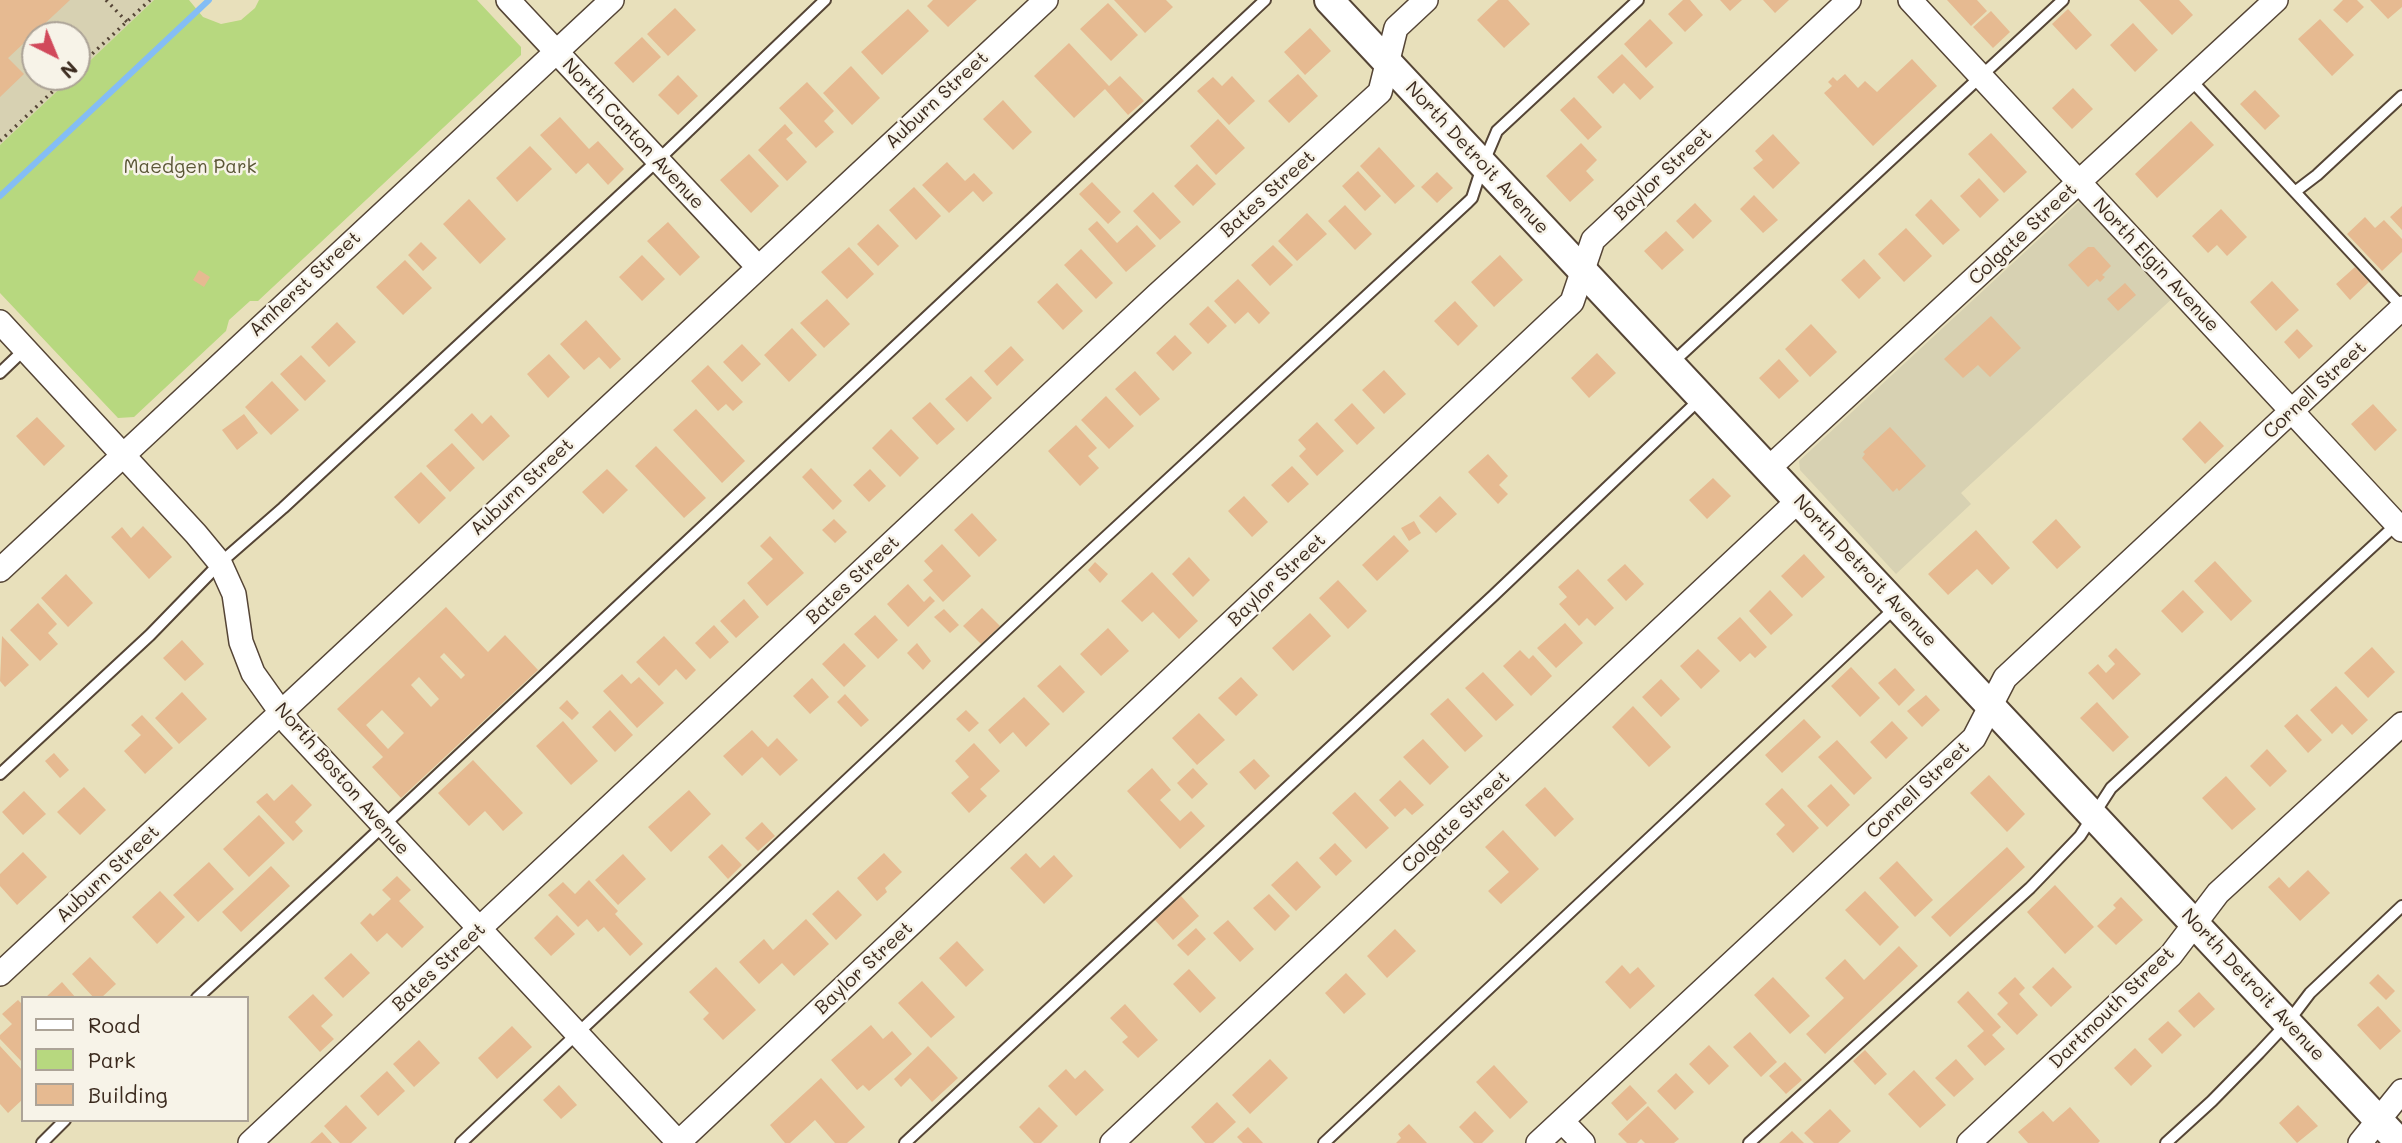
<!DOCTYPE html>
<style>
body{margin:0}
#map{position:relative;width:2402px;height:1143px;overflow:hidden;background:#e8e0bb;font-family:Mali,sans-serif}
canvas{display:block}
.legend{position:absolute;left:21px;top:996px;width:228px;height:126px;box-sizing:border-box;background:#f7f3e8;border:2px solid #aca397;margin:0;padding:9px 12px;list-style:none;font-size:21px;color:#3b2a1e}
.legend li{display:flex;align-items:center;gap:14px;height:35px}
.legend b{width:35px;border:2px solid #aca397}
.north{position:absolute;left:21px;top:21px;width:70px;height:70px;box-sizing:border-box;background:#f7f3e8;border:2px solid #aca397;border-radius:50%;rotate:137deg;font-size:19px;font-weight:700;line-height:28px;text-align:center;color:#3b2a1e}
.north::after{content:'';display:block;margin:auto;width:24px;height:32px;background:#d1495b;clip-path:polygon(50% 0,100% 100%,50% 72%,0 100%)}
</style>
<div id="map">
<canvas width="2402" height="1143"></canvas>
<ul class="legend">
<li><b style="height:9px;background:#fff"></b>Road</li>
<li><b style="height:19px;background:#b7d87f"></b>Park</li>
<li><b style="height:19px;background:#e6ba91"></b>Building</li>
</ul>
<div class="north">N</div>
</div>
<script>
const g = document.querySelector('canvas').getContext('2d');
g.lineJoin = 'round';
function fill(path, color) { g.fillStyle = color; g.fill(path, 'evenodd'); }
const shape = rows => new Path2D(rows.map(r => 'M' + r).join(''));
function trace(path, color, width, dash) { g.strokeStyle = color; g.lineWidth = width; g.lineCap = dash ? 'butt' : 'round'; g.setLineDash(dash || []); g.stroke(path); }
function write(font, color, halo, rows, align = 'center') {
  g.font = font + ' Mali,sans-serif'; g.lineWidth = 5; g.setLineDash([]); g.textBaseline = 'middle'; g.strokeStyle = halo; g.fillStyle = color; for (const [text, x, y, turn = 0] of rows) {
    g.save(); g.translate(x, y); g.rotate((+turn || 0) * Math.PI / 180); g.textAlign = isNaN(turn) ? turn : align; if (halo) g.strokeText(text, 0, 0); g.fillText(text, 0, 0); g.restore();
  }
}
fill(shape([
 [0,0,154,0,77,73,77,35,35,35,35,77,72,77,0,145],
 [2084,200,2175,296,1961,493,1971,504,1896,574,1800,470,1799,461,2080,201]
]), '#d7d1b2');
fill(shape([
 [154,0,189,0,203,17,221,24,241,20,255,8,259,0,477,0,521,47,521,55,258,301,250,301,229,320,226,331,134,417,118,418,0,293,0,145,72,77,77,77,77,73]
]), '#b7d87f');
trace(shape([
 [0,196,209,0]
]), '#84bdf5', 6);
fill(shape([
 [0,0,70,0,8,58,24,74,0,97],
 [933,0,977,0,948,27,927,6],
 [1114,0,1166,0,1173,7,1145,33],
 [1498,0,1508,0,1530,24,1504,48,1477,20],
 [1683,0,1690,0,1703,15,1685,32,1668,14],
 [1720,0,1742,0,1730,11],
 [1763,0,1789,0,1775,13],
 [1947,0,1977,0,1987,11,1971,26],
 [2139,0,2179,0,2193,15,2172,35],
 [2343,0,2357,0,2364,7,2347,23,2333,10],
 [2370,0,2402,0,2402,7,2388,19],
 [1108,3,1138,35,1111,61,1080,29],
 [675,8,696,30,668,56,647,34],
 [908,9,929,31,882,75,861,52],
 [2068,9,2092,35,2076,50,2052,24],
 [1991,11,2010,32,1993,48,1973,27],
 [1650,19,1673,43,1646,68,1624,44],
 [2320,19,2354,55,2332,76,2298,39],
 [2133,23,2158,50,2135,72,2110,45],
 [1310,28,1331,51,1305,75,1284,52],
 [642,37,661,57,633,83,614,63],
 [1069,43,1109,86,1120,76,1144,101,1128,115,1105,89,1074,118,1034,76],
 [1622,54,1654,87,1640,100,1624,83,1613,94,1597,77],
 [1912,59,1937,86,1873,146,1824,93,1832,86,1828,82,1833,77,1837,81,1845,74,1858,88,1865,81,1877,92],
 [851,66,880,98,852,125,823,93],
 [1298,74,1318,96,1289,123,1268,101],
 [678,75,698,96,678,115,658,95],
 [1232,76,1255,101,1229,125,1197,91,1213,77,1222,86],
 [807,82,834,111,824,121,834,132,816,148,779,108],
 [2073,88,2093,109,2072,129,2052,108],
 [2255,90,2280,116,2265,130,2240,104],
 [1574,97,1602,127,1588,140,1560,110],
 [1003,100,1032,132,1013,150,983,119],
 [560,117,589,149,598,141,624,169,608,185,588,163,576,174,540,135],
 [1218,119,1245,148,1216,175,1190,146],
 [2191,121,2214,145,2157,198,2135,174],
 [785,124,793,133,786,139,807,162,787,181,758,150],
 [1991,133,2027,172,2004,193,1968,154],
 [1773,134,1800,163,1773,189,1753,168,1763,160,1755,151],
 [1581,143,1597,160,1586,171,1594,180,1570,202,1546,176],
 [530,146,552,169,517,202,496,178],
 [1379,147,1415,186,1395,204,1360,166],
 [749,154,779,186,751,213,720,180],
 [947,162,965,181,974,173,993,193,983,202,973,191,949,213,922,185],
 [1197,164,1216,184,1193,206,1174,186],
 [1358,171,1381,196,1365,211,1342,186],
 [1437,172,1453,188,1437,203,1421,187],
 [1979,178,1999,200,1980,218,1960,196],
 [1092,182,1121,212,1108,224,1079,194],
 [914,187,941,216,916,240,889,210],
 [1153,192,1181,222,1160,240,1133,211],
 [1754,195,1778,220,1763,233,1740,209],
 [469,199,506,239,480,264,443,224],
 [1931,199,1960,230,1943,245,1915,215],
 [1695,203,1712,221,1693,239,1676,221],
 [1345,205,1372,234,1355,250,1328,221],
 [2402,206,2402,230,2390,217],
 [2221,209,2247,237,2227,256,2217,245,2208,253,2192,236],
 [1307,213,1327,234,1297,261,1278,241],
 [2365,217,2375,228,2384,220,2402,239,2402,252,2382,271,2347,234],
 [1097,221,1117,243,1137,225,1156,246,1126,272,1088,229],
 [668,222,700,257,680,276,647,241],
 [878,224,899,246,878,266,857,244],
 [1906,228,1932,256,1904,282,1878,254],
 [1666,231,1684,250,1662,270,1644,251],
 [421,242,437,258,423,271,408,255],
 [1273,245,1293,265,1270,286,1251,265],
 [849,247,874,274,847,299,821,272],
 [2088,247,2094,247,2111,266,2102,275,2105,277,2100,282,2097,279,2088,287,2068,265],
 [1081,249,1113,283,1096,299,1064,265],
 [642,255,665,279,642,301,619,277],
 [1500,255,1523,280,1494,307,1471,282],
 [1864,259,1881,278,1859,299,1841,280],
 [405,260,432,288,403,315,376,287],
 [2355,267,2369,282,2350,300,2336,284],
 [199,270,210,277,204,287,193,280],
 [1238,279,1270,313,1259,324,1248,312,1235,324,1214,301],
 [2272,281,2299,310,2276,331,2250,302],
 [1057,283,1083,311,1063,330,1037,302],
 [2125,283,2136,295,2118,311,2107,299],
 [827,299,850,324,824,348,800,323],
 [1455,301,1478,326,1458,346,1434,321],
 [1208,306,1227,326,1208,344,1189,324],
 [1991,316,2021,348,1990,377,1978,365,1963,378,1944,359],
 [586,320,621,359,610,369,599,357,584,370,560,344],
 [337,322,356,342,329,367,311,347],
 [1811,324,1837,352,1810,377,1785,349],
 [792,328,817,355,789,382,764,355],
 [2297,329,2313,346,2299,359,2284,342],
 [1175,335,1192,353,1173,371,1156,353],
 [742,344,761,364,742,382,723,362],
 [1011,346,1024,360,997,386,984,371],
 [1597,353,1616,373,1589,398,1571,378],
 [549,354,570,377,548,398,527,374],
 [301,355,326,381,305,401,280,374],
 [1779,359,1799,381,1779,399,1759,378],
 [708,365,743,402,733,411,726,404,718,411,691,381],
 [1384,370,1406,394,1384,414,1362,390],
 [1135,371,1160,399,1140,416,1115,389],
 [971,376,992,398,967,422,945,399],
 [272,381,299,410,271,435,245,407],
 [1106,396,1134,426,1109,449,1081,420],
 [930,402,955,429,937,445,912,418],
 [1352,403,1375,428,1357,445,1334,420],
 [2373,404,2397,430,2375,451,2351,424],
 [696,409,745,461,722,483,673,430],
 [472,413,482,424,491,415,510,436,483,461,454,430],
 [244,414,258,433,237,450,222,430],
 [37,417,65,446,44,466,16,436],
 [2200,421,2224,446,2205,464,2182,439],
 [1317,422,1344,451,1317,476,1299,456,1306,449,1298,440],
 [1076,425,1097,448,1088,456,1099,468,1080,486,1048,451],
 [1890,427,1926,466,1899,491,1897,488,1893,492,1862,458,1865,454,1863,452],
 [891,429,919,458,900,477,872,448],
 [452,443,475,468,450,492,426,466],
 [656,446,706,498,684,518,635,466],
 [1488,454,1508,476,1499,485,1508,494,1498,504,1468,472],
 [1292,466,1309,484,1288,503,1271,485],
 [811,468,842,501,833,510,802,477],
 [607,469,628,490,603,514,582,492],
 [870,469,886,486,869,502,853,485],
 [421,472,446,498,419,524,394,497],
 [1713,478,1731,496,1707,519,1689,500],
 [1244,496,1268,522,1252,537,1228,511],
 [1440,496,1457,514,1436,533,1419,516],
 [972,513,997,540,979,557,954,530],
 [834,519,847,532,835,543,822,530],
 [2056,519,2081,547,2057,569,2032,542],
 [1414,521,1421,533,1409,541,1401,528],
 [143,526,172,557,149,579,111,537,122,527,131,538],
 [1976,530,2010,568,1992,585,1977,569,1948,595,1928,574],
 [1394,535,1409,551,1377,581,1362,565],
 [770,536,804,573,767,606,747,583,773,559,760,546],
 [942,544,971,576,943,602,923,580,933,571,924,561],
 [1804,554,1825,577,1802,598,1781,576],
 [1189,557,1210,580,1193,597,1172,574],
 [2215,561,2252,601,2231,621,2194,581],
 [1095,562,1108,574,1100,583,1088,570],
 [1625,564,1644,584,1626,601,1607,580],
 [1578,569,1614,608,1595,626,1587,618,1579,626,1559,604,1567,597,1558,587],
 [1152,572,1198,621,1179,639,1153,612,1142,622,1121,601],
 [66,574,93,603,68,627,41,598],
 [1338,580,1367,611,1348,629,1319,598],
 [908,584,924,602,930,596,935,601,908,627,887,604],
 [1770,590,1793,615,1771,635,1749,611],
 [2183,590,2204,612,2182,633,2161,611],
 [744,599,759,617,736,638,720,621],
 [38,603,57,624,48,633,58,644,40,661,10,630],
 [446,607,488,652,505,635,538,670,401,798,372,767,383,757,337,709],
 [444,653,465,675,461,679,440,657],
 [419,677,439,699,431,707,411,685],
 [382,710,404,733,388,749,366,725],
 [982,608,1000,626,981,644,963,626],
 [944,609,959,625,950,633,934,617],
 [1310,613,1331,636,1293,671,1272,648],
 [875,615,898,640,878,659,854,634],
 [1740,617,1767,647,1755,658,1750,653,1740,662,1717,638],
 [1565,623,1583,643,1556,668,1537,648],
 [714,625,729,642,710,659,695,643],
 [1108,628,1129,651,1101,676,1080,654],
 [2,636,29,665,5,687,0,681],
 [664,636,696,670,686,680,676,669,659,686,636,662],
 [182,640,204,664,185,681,163,658],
 [844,643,866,666,844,687,822,664],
 [917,643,931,661,923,670,907,653],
 [2372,647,2395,672,2368,698,2344,673],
 [2116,648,2141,674,2113,700,2088,673,2098,664,2106,673,2115,664,2108,656],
 [1698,649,1720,671,1701,689,1680,666],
 [1520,650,1529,659,1533,655,1552,676,1531,696,1503,666],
 [1060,665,1085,692,1063,713,1037,686],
 [1851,667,1880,698,1860,717,1831,686],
 [1895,668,1915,690,1899,706,1878,683],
 [1483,672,1514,705,1496,721,1465,688],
 [622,674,631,684,639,677,664,703,637,728,603,691],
 [1241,677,1258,695,1236,716,1218,698],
 [812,678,829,697,810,714,793,696],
 [1661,679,1680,699,1661,717,1642,697],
 [2336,686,2368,720,2352,735,2342,724,2332,734,2310,710],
 [182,692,207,719,179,744,155,718],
 [845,694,869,720,861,727,837,702],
 [1926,695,1940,710,1922,727,1907,711],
 [1024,697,1050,724,1026,747,1013,732,1000,744,988,730],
 [1448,698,1483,736,1465,752,1430,714],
 [567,700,579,713,572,720,559,708],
 [2097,702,2129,737,2113,752,2080,718],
 [1633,706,1671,747,1649,767,1612,727],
 [610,710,633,735,615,752,592,727],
 [966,710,979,723,969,732,956,719],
 [1199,713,1225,740,1197,765,1172,738],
 [2297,714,2322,740,2308,753,2284,726],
 [142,715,173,748,145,774,124,751,141,735,131,725],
 [1804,719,1821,737,1782,773,1765,755],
 [563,721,598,761,571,785,536,746],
 [1892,721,1908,738,1886,759,1870,742],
 [752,730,768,747,777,738,798,760,780,776,762,757,742,776,723,756],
 [1423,739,1449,767,1430,785,1403,757],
 [1837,740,1872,778,1854,795,1818,757],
 [974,743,1000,771,980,789,987,796,969,813,951,793,969,777,955,761],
 [2267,749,2287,771,2270,787,2250,766],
 [54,753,69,770,60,778,45,761],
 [1254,759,1270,776,1255,790,1239,772],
 [473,760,523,813,503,831,485,811,469,826,438,793],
 [1152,768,1171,790,1160,800,1180,821,1191,811,1205,826,1180,849,1127,791],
 [1193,768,1208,784,1192,799,1177,783],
 [1989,775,2025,814,2007,832,1970,793],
 [2226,776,2256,809,2232,830,2202,798],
 [1400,780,1424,805,1412,815,1405,808,1395,817,1379,800],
 [292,784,312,805,295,822,303,831,293,841,256,802,267,793,274,801],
 [1831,784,1850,805,1827,827,1807,806],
 [84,787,106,810,80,835,57,812],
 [1545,787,1574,819,1555,837,1525,805],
 [1782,788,1819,828,1793,853,1776,834,1785,825,1765,804],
 [689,790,711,814,671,852,648,827],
 [24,791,46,814,23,835,2,812],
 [1355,792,1389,828,1366,849,1332,813],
 [259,815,285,843,249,877,223,849],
 [762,822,775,836,758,851,745,838],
 [1503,830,1539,869,1501,904,1488,891,1509,872,1485,847],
 [1335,843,1352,861,1336,876,1319,858],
 [722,844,742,865,728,879,708,857],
 [2007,847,2025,867,1950,937,1931,917],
 [23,852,47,877,17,905,0,886,0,874],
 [884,853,902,872,885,888,887,892,877,901,857,878],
 [1026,853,1040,868,1054,855,1073,876,1044,904,1010,868],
 [623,854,646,879,618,905,595,880],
 [1297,861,1321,887,1296,911,1271,885],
 [1897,861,1933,900,1915,917,1879,878],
 [209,862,234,889,198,922,173,895],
 [271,866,290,886,241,932,222,912],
 [2308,870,2330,893,2300,921,2268,887,2279,877,2289,888],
 [397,876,411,890,399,901,424,927,402,948,387,933,377,942,360,923,370,913,373,916,391,899,382,890],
 [589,880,618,911,615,914,643,944,630,956,604,927,598,932,587,919,578,927,548,895,563,882,575,894],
 [2055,885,2094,927,2065,954,2027,912],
 [838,890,862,915,836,940,812,914],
 [160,891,185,917,157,944,132,917],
 [1865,891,1899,927,1880,946,1845,910],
 [1269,894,1290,916,1275,931,1253,908],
 [1181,896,1199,916,1173,940,1155,920],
 [2121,897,2143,920,2116,945,2097,926,2116,908,2113,905],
 [557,915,575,934,551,956,534,938],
 [806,919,829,944,794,976,782,963,759,984,739,962,764,939,773,950],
 [1228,920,1254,949,1240,962,1213,933],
 [1196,928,1206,939,1188,956,1177,945],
 [1395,929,1416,951,1387,978,1367,956],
 [957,941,984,970,966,987,939,958],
 [1899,946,1918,966,1825,1054,1806,1034,1844,998,1825,978,1845,959,1864,980],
 [351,953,370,973,343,998,324,978],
 [90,957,116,984,101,998,94,998,72,974],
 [1622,965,1630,974,1638,967,1655,986,1630,1009,1605,982],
 [716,967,756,1010,723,1040,703,1019,709,1013,689,992],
 [2053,967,2072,987,2051,1007,2032,987],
 [1189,969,1216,998,1200,1013,1173,984],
 [1346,973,1366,994,1344,1014,1325,993],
 [2378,974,2395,991,2386,1000,2369,983],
 [1773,977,1810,1016,1790,1034,1754,995],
 [2015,977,2025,988,2019,994,2038,1015,2017,1035,1997,1014,2008,1003,1998,993],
 [922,981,955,1017,931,1038,898,1003],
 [62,982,76,998,45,998],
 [1968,991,2001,1027,1992,1035,2005,1049,1985,1066,1967,1046,1984,1031,1957,1002],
 [2199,992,2215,1009,2194,1028,2178,1011],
 [313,994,333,1015,321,1026,334,1039,320,1052,288,1017],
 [18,1000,23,1005,23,1063,0,1039,0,1035,12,1024,2,1014],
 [1125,1004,1158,1040,1138,1058,1122,1042,1128,1037,1110,1018],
 [2378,1006,2401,1031,2380,1050,2357,1025],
 [2168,1021,2182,1035,2162,1054,2148,1039],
 [871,1025,883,1039,892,1031,912,1054,869,1091,863,1085,857,1090,831,1060],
 [512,1026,532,1047,497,1079,478,1058],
 [1750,1032,1777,1062,1761,1077,1733,1047],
 [419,1040,440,1063,414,1087,393,1064],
 [1709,1045,1729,1066,1709,1085,1689,1064],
 [0,1046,23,1071,23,1099,8,1113,0,1104],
 [928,1046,958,1078,932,1102,910,1078,901,1087,894,1079],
 [2135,1048,2152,1066,2131,1086,2114,1068],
 [1865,1050,1887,1074,1875,1085,1853,1061],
 [1270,1059,1288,1078,1250,1114,1232,1095],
 [1956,1059,1974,1079,1954,1097,1935,1078],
 [1785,1062,1802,1080,1786,1094,1769,1076],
 [1494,1065,1528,1102,1510,1119,1476,1082],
 [1066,1069,1075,1079,1085,1070,1104,1090,1076,1116,1048,1086],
 [1914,1070,1946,1105,1920,1128,1888,1094],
 [387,1071,405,1091,378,1116,360,1096],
 [1676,1073,1694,1092,1675,1110,1657,1091],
 [821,1078,865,1127,847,1143,835,1143,815,1120,790,1143,785,1143,770,1125],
 [559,1085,577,1105,561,1119,543,1100],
 [1630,1085,1647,1103,1627,1121,1611,1103],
 [1217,1102,1236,1122,1213,1143,1205,1143,1191,1127],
 [346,1105,367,1128,351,1143,340,1143,324,1126],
 [2298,1105,2318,1126,2297,1143,2279,1123],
 [1648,1106,1679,1139,1674,1143,1645,1143,1641,1139,1637,1143,1627,1143,1618,1134],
 [1039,1107,1058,1126,1041,1143,1034,1143,1019,1127],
 [2070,1107,2100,1141,2098,1143,2028,1143,2018,1132,2043,1111,2053,1122],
 [1830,1109,1851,1131,1838,1143,1814,1143,1804,1133],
 [1475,1111,1494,1131,1482,1143,1474,1143,1459,1127],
 [1409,1124,1427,1143,1396,1143,1401,1138,1398,1134],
 [1248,1127,1263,1143,1243,1143,1237,1137],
 [1792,1131,1804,1143,1779,1143],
 [322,1132,332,1143,310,1143]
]), '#e6ba91');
const service = shape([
 [2190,79,2402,307],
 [2296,191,2317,175,2402,96],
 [1671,364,2063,0],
 [0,373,25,349],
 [0,774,150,635,220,563,283,508,658,160,825,0],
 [197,998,335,871,1265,0],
 [42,1143,65,1120],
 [461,1143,1071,569,1468,202,1472,198,1483,164,1497,131,1638,0],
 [905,1143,1493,596,1700,399],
 [1324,1143,1896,607],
 [1749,1143,2030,888,2080,836,2111,788,2399,522],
 [2166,1143,2212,1101,2259,1053,2288,1022,2310,993,2402,906]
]);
const minor = shape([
 [508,0,758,267],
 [1910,0,2402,530],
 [0,322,196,534,220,563,234,594,241,642,253,673,290,725,679,1143],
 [1769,468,2276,0],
 [0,570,612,0],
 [0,974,1046,0],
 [1562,1121,1583,1143],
 [250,1143,1157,295,1380,92,1396,28,1426,0],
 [678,1143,1572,302,1593,240,1849,0],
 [1112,1143,1799,500],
 [1538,1143,1974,738,2005,678,2402,308],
 [1969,1143,2171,955,2218,893,2402,724],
 [2360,1143,2402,1091]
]);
const tertiary = shape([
 [1329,0,2400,1143]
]);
trace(service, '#554536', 14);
trace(minor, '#554536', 26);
trace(tertiary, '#554536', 32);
trace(shape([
 [106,0,127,22],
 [77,68,150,0],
 [0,141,68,77]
]), '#554536', 3.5, [2, 5]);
trace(service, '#fff', 10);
trace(minor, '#fff', 23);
trace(tertiary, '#fff', 28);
write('19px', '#3b2a1e', '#f7f3e8', [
 ["Auburn Street",937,100,-43],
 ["North Canton Avenue",633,134,47],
 ["North Detroit Avenue",1477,158,47],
 ["Baylor Street",1663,174,-43],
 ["Bates Street",1268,194,-42],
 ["Colgate Street",2023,234,-43],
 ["North Elgin Avenue",2156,265,47],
 ["Amherst Street",305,284,-43],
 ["Cornell Street",2315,390,-43],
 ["Auburn Street",522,487,-43],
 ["North Detroit Avenue",1865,571,47],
 ["Bates Street",853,580,-43],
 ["Baylor Street",1277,580,-43],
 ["North Boston Avenue",342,779,49],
 ["Cornell Street",1918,790,-43],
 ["Colgate Street",1456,822,-43],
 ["Auburn Street",108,874,-43],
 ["Bates Street",439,967,-43],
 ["Baylor Street",864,968,-43],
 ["North Detroit Avenue",2253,985,47],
 ["Dartmouth Street",2112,1008,-44]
]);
write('19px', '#5a5636', '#f7f3e8', [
 ["Maedgen Park",190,167]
]);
</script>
